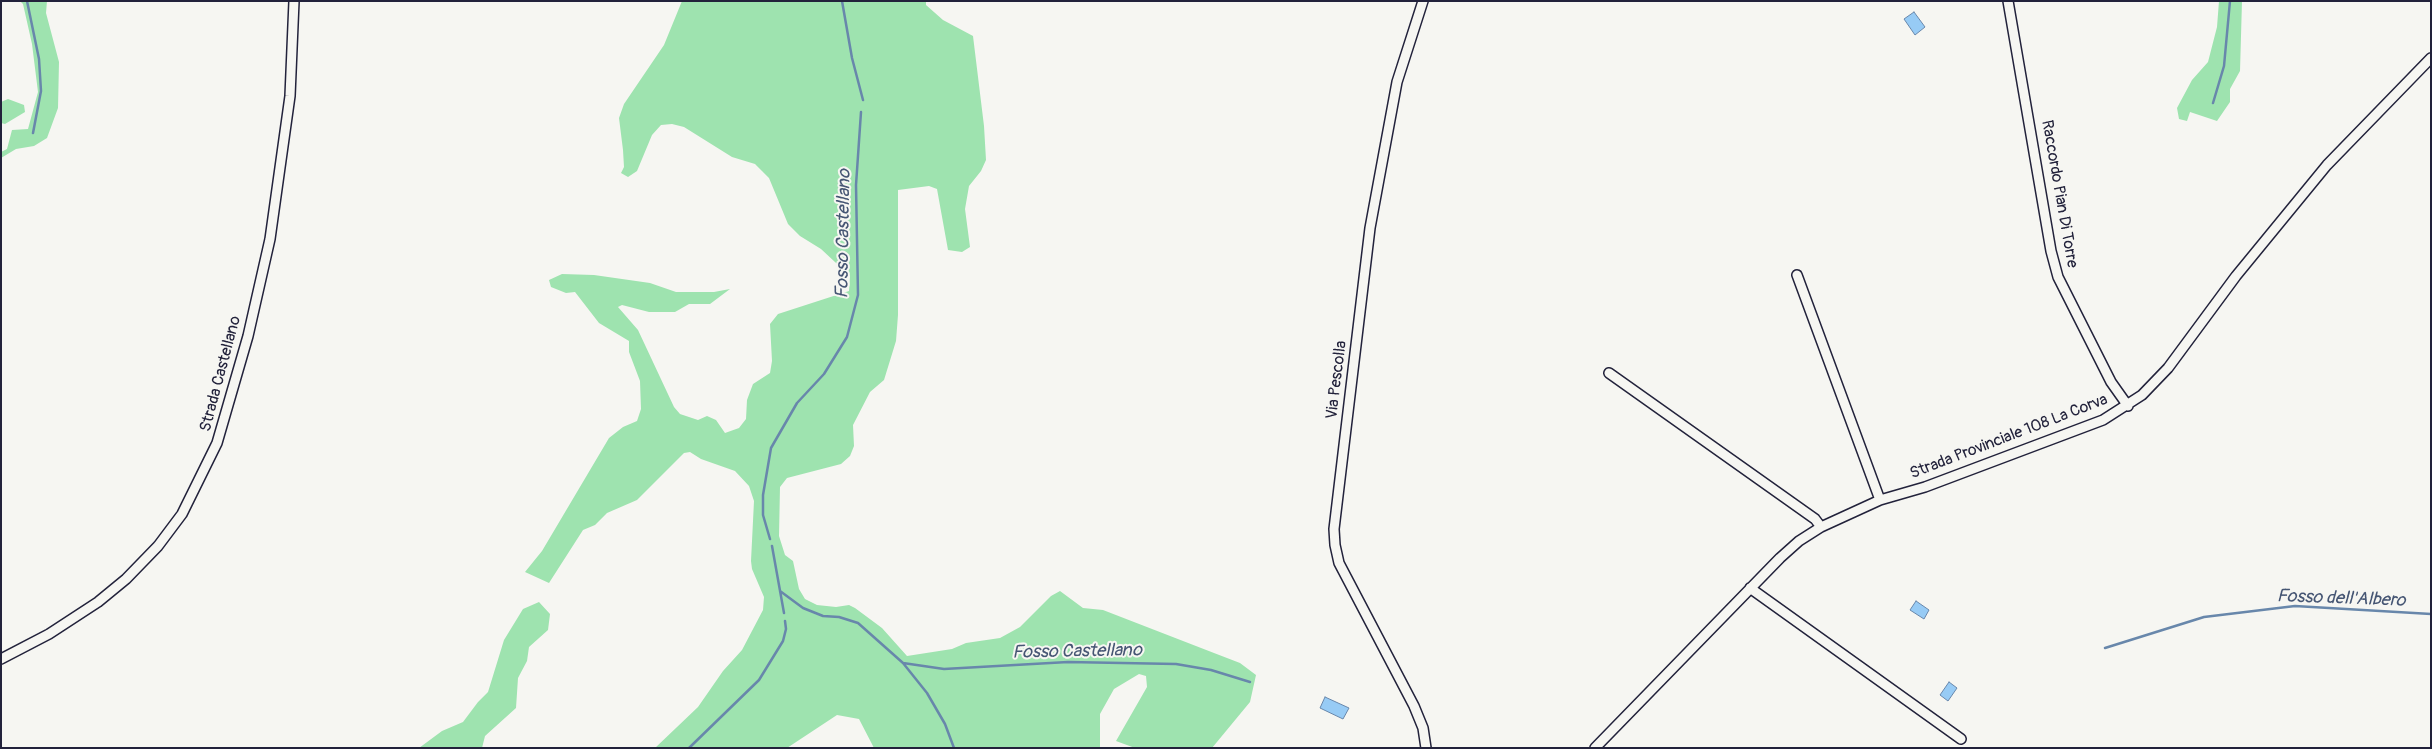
<!DOCTYPE html>
<style>
body{margin:0}
#map{position:relative;width:2432px;height:749px;overflow:hidden;background:#f6f6f2;font-family:Pangolin,sans-serif}
canvas{display:block}
.frame{position:absolute;inset:0;border:2px solid #22223b;pointer-events:none}
</style>
<div id="map">
<canvas width="2432" height="749"></canvas>
<div class="frame"></div>
</div>
<script>
const g = document.querySelector('canvas').getContext('2d');
g.lineJoin = 'round';
function fill(path, color) { g.fillStyle = color; g.fill(path, 'evenodd'); }
const shape = rows => new Path2D(rows.map(r => 'M' + r).join(''));
function trace(path, color, width, dash) { g.strokeStyle = color; g.lineWidth = width; g.lineCap = dash ? 'butt' : 'round'; g.setLineDash(dash || []); g.stroke(path); }
function write(font, color, halo, rows, align = 'center') {
  g.font = font + ' Pangolin,sans-serif'; g.lineWidth = 4; g.setLineDash([]); g.textBaseline = 'middle'; g.strokeStyle = halo; g.fillStyle = color; for (const [text, x, y, turn = 0] of rows) {
    g.save(); g.translate(x, y); g.rotate((+turn || 0) * Math.PI / 180); g.textAlign = isNaN(turn) ? turn : align; if (halo) g.strokeText(text, 0, 0); g.fillText(text, 0, 0); g.restore();
  }
}
fill(shape([
 [20,1,47,1,46,13,59,62,58,108,47,138,34,146,16,149,1,158,1,152,7,149,12,130,28,129,38,92,32,44,23,4],
 [682,1,926,1,926,5,943,20,973,36,984,126,986,160,981,171,969,186,965,209,970,247,962,252,948,250,937,189,929,186,898,190,898,315,896,341,884,380,870,392,853,425,854,446,850,456,841,464,787,478,780,487,779,536,785,555,793,561,799,589,805,599,817,605,836,607,849,605,855,608,882,628,907,656,952,649,966,643,1000,638,1020,627,1051,596,1060,591,1083,608,1103,610,1214,653,1240,663,1256,675,1250,702,1212,748,1135,748,1116,741,1147,687,1146,676,1139,674,1114,689,1100,714,1100,748,874,748,859,719,837,715,787,748,655,748,698,707,723,671,742,650,763,610,764,597,752,569,751,561,754,501,749,486,735,471,701,459,690,452,684,453,637,500,607,513,595,525,583,530,549,583,525,572,542,551,609,438,623,427,637,421,641,409,640,381,629,352,629,341,599,323,575,292,566,293,551,287,549,280,562,274,594,275,650,283,676,292,714,292,730,289,710,304,689,304,675,312,649,312,622,305,618,307,638,330,674,407,680,414,698,420,707,416,716,420,725,433,739,428,746,419,747,400,753,384,770,373,772,361,770,324,778,314,849,291,850,276,821,249,800,236,788,224,769,178,755,164,732,157,684,127,672,124,661,125,652,135,637,171,628,177,621,173,624,167,623,150,619,118,624,104,664,45],
 [2219,1,2242,1,2240,71,2230,89,2230,102,2217,121,2190,112,2187,121,2179,119,2177,108,2192,80,2208,62,2217,27],
 [8,99,24,105,25,112,5,124,1,123,1,102],
 [539,602,550,614,548,630,529,647,527,661,518,678,516,708,485,736,482,748,419,748,442,731,463,722,478,702,488,692,504,640,523,609]
]), '#9ee3af');
const water = shape([
 [1914,12,1925,27,1915,35,1904,19,1914,12],
 [1916,601,1929,610,1924,619,1910,610,1916,601],
 [1949,682,1957,688,1948,701,1940,695,1949,682],
 [1325,697,1349,708,1343,719,1320,708,1325,697]
]);
fill(water, '#97cbf5');
trace(water, '#6887ab', 1);
trace(shape([
 [27,1,39,59,41,91,33,133],
 [842,1,852,58,863,100],
 [2213,103,2224,66,2230,1],
 [770,539,763,515,763,495,771,448,797,403,824,374,847,337,858,295,856,185,861,112],
 [772,546,784,613],
 [780,591,803,608,823,616,839,617,858,623,903,663,927,693,945,724,954,748],
 [2105,648,2204,617,2295,606,2431,614],
 [903,663,944,669,1068,662,1176,664,1211,670,1250,682],
 [689,748,759,680,783,641,786,629,785,621]
]), '#6887ab', 2.5);
const minor = shape([
 [1423,1,1397,82,1370,228,1334,529,1335,545,1339,563,1414,706,1423,728,1426,748],
 [2008,1,2051,251,2058,277,2111,382,2128,406],
 [1797,275,1880,500],
 [1609,373,1815,519,1821,527],
 [1750,588,1961,739],
 [1,659,49,634,98,602,126,579,158,546,182,514,217,443,248,336,270,239,290,96,294,1],
 [1595,748,1780,558,1799,541,1821,527,1880,500,1925,487,2103,420,2142,395,2168,368,2236,276,2327,165,2431,58]
]);
trace(minor, '#22223b', 12);
trace(minor, '#f6f6f2', 9);
write('16px', '#22223b', '#f6f6f2', [
 ["Raccordo Pian Di Torre",2059,194,80],
 ["Strada Castellano",221,374,-75],
 ["Via Pescolla",1337,380,-83],
 ["Strada Provinciale 108 La Corva",2009,437,-21]
]);
write('italic 18px', '#455573', '#f6f6f2', [
 ["Fosso Castellano",844,234,-89],
 ["Fosso dell'Albero",2341,599,2],
 ["Fosso Castellano",1077,652,-1]
]);
</script>
